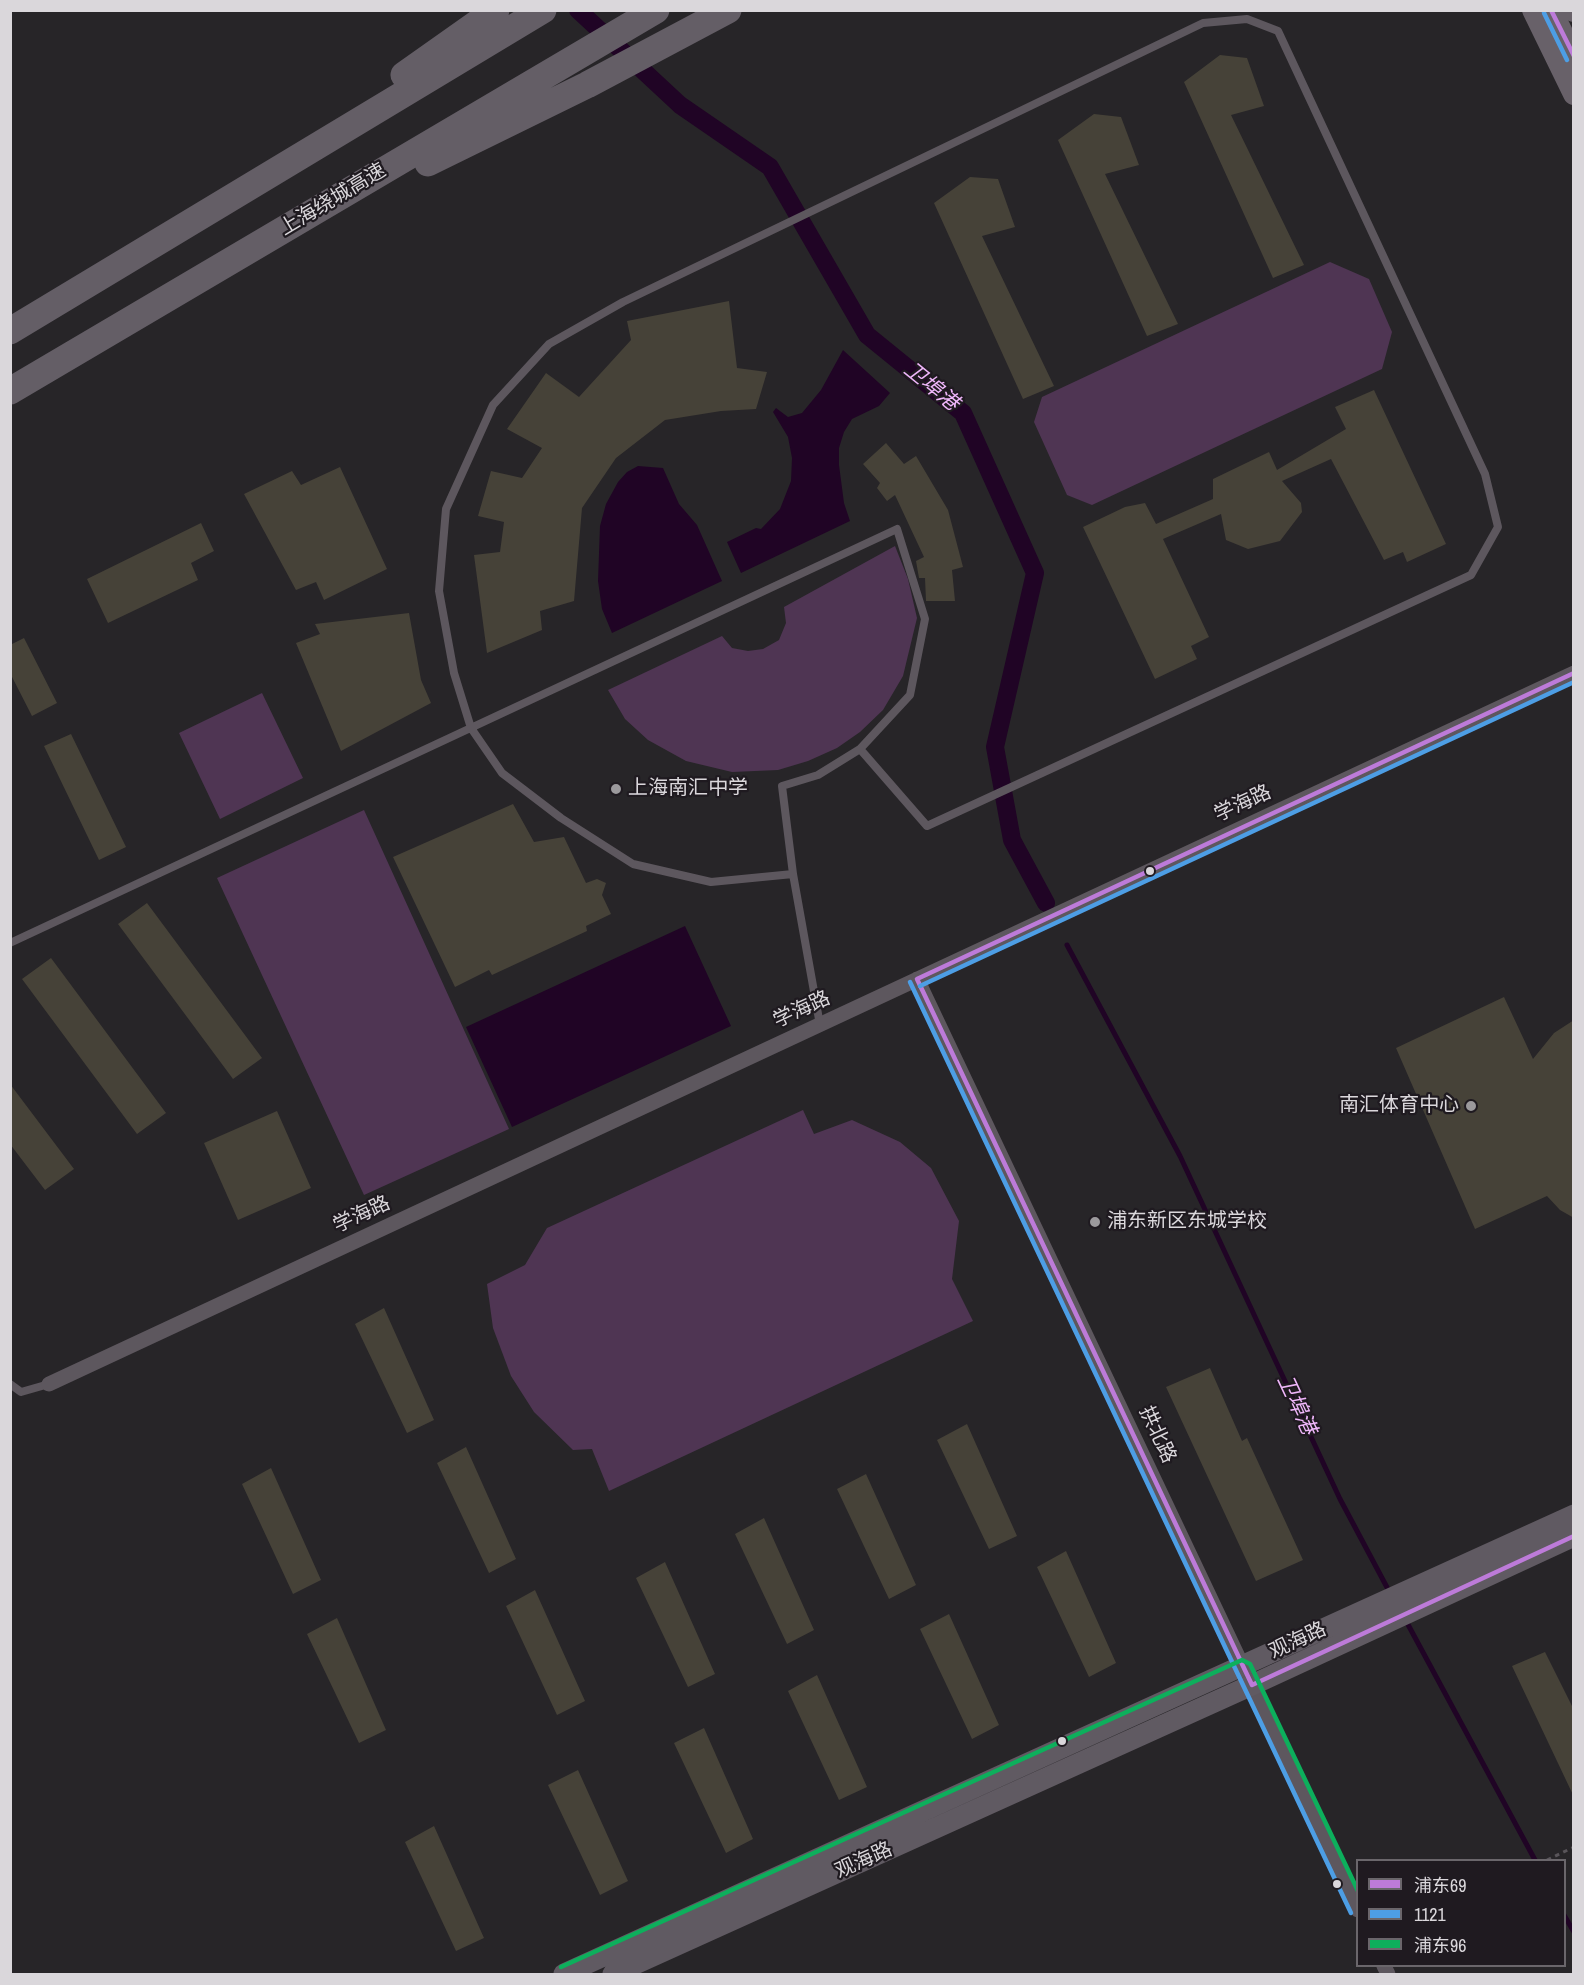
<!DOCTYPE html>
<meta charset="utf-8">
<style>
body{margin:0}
#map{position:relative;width:1584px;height:1985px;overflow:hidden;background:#272528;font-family:"Archivo Narrow","Noto Sans SC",sans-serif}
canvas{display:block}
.frame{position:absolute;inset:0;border:12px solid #dad7db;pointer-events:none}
.legend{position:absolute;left:1356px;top:1859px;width:210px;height:108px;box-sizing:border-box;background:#1f1a20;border:2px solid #6a666b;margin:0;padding:8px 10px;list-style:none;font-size:18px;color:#dad7db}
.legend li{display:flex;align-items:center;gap:12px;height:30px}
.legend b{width:30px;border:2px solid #6a666b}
</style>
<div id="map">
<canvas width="1584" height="1985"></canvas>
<div class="frame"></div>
<ul class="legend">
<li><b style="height:8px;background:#bd7bd9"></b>浦东69</li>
<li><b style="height:8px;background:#4d9ee5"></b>1121</li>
<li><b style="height:8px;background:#0daf5c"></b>浦东96</li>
</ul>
</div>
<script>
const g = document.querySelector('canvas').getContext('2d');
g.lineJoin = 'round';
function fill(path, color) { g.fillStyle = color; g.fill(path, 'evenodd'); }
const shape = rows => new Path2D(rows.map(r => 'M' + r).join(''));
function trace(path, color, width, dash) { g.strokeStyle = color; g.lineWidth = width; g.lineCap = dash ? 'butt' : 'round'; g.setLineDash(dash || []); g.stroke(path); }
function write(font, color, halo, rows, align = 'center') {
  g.font = font + ' "Archivo Narrow","Noto Sans SC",sans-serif'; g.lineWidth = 4.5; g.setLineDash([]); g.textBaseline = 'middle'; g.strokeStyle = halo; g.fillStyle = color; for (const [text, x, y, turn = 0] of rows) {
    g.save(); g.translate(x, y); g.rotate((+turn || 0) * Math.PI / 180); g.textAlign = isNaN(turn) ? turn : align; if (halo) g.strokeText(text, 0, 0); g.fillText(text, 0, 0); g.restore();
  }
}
fill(shape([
 [1330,262,1369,279,1392,332,1382,369,1092,505,1067,495,1034,422,1042,397],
 [895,546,908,579,917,618,903,676,883,710,860,732,837,748,808,761,778,770,732,772,686,761,648,740,625,719,608,690,722,636,732,648,748,651,763,649,779,640,786,623,784,607],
 [262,693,303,778,220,819,179,733],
 [364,810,509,1129,364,1195,217,878],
 [803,1110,814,1134,852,1120,900,1142,931,1168,959,1221,952,1279,973,1321,609,1491,592,1449,573,1450,534,1412,511,1376,493,1328,487,1284,525,1265,547,1228]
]), '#4f3553');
fill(shape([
 [843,350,890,393,879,406,852,419,844,432,839,448,839,465,844,503,850,521,741,573,727,542,756,528,761,529,780,509,791,481,792,458,788,437,773,412,776,408,788,417,802,413,821,390],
 [638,466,663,468,679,504,697,525,722,581,612,633,602,609,598,581,600,526,606,504,618,482,627,472],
 [685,926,731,1026,512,1127,466,1027]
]), '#200425');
trace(shape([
 [1067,945,1180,1156,1340,1499,1390,1593],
 [1405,1619,1535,1860],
 [1564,1915,1574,1932]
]), '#200425', 5);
trace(shape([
 [578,10,680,105,770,167,867,335,963,413,1035,573,995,747,1012,840,1046,903]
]), '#200425', 18);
fill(shape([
 [1220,55,1247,58,1264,106,1231,115,1304,265,1273,278,1184,82],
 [1094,114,1121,117,1139,165,1105,174,1178,324,1147,336,1058,140],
 [970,177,998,179,1015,227,982,236,1054,386,1023,399,934,203],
 [729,301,737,368,767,372,756,409,721,411,665,420,616,458,582,508,574,601,540,611,542,630,487,653,474,555,500,552,504,522,478,516,491,471,522,478,542,448,507,429,546,373,579,397,631,340,627,321],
 [1374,390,1446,544,1407,562,1403,552,1384,560,1331,459,1282,481,1301,503,1302,512,1280,541,1248,549,1226,540,1221,514,1163,539,1209,637,1191,646,1197,659,1155,679,1083,527,1125,507,1145,503,1156,524,1213,499,1213,479,1269,452,1277,470,1346,429,1335,407],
 [886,443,904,464,916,456,948,510,963,567,952,570,955,601,926,601,925,578,919,578,916,561,924,557,895,495,887,501,877,488,880,483,863,464],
 [340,467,387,569,324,600,316,582,296,590,244,494,292,471,301,485],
 [201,523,214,551,191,563,198,580,108,623,87,579],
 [409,613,421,680,431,703,341,751,296,643,320,634,315,624],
 [24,638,57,703,32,716,10,673,10,645],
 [71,734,126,847,99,860,44,746],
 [513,804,534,842,564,837,586,883,597,879,606,883,602,895,611,914,586,926,587,931,492,975,489,970,455,987,393,857],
 [147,903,262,1058,233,1079,118,924],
 [51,958,166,1113,137,1134,22,979],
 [1504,997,1533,1059,1554,1033,1574,1020,1574,1218,1560,1210,1547,1196,1475,1229,1396,1048],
 [10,1084,74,1169,45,1190,10,1144],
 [277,1111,311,1188,238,1220,204,1143],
 [384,1308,434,1420,407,1433,355,1324],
 [1210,1368,1242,1441,1247,1438,1303,1560,1256,1581,1166,1387],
 [967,1424,1017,1536,989,1549,937,1440],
 [466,1447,516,1559,489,1573,437,1463],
 [271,1468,321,1580,293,1594,242,1484],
 [866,1474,916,1585,889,1599,837,1489],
 [764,1518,814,1630,787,1644,735,1534],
 [1066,1551,1116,1663,1089,1677,1037,1567],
 [665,1562,715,1674,688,1687,636,1578],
 [535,1590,585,1701,557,1715,506,1606],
 [949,1614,999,1725,972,1739,920,1629],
 [337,1618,386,1730,359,1743,307,1634],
 [1545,1652,1574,1710,1574,1797,1512,1666],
 [817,1675,867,1787,839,1800,788,1691],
 [704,1728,753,1839,726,1853,674,1743],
 [578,1770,628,1881,600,1895,548,1785],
 [434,1826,484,1938,456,1951,405,1842]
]), '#464238');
trace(shape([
 [1547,1860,1574,1847]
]), '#59555a', 3, [4.5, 4.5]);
trace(shape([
 [793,874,711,882,633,864,561,818,502,773,471,728,454,673,439,591,446,509,493,405,549,344,623,302,1203,23,1247,19,1278,31,1485,474,1498,527,1471,575,927,826,860,749],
 [10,943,897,529,925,619,910,695,860,749,818,775,782,786,793,874,820,1025],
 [10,1384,21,1392,49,1384]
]), '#5d575e', 8);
trace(shape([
 [917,979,1358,1910],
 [49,1384,1574,673],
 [1384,1966,1388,1974]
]), '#5d575e', 15);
trace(shape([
 [564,1974,1574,1515],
 [613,1974,1252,1685,1574,1536]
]), '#605a62', 21);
trace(shape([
 [1533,10,1574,94],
 [1551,10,1574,57],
 [1573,10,1574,11]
]), '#686169', 22);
trace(shape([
 [404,75,496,10],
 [428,163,587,85,728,10],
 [10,331,543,10],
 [10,391,656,10]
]), '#645e66', 27);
trace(shape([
 [1551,10,1574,56],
 [917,979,1252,1685,1574,1536],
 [917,979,1574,673]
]), '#bd7bd9', 4.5);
trace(shape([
 [1544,13,1567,60],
 [910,982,1351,1913],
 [920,986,1574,682]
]), '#4d9ee5', 4.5);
trace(shape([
 [561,1967,1242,1660,1250,1664,1358,1891]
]), '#0daf5c', 4.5);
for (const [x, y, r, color] of [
 [616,789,6,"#9b999c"],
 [1150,871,5,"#dad7db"],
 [1471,1106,6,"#9b999c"],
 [1095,1222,6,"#9b999c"],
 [1062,1741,5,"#dad7db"],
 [1337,1884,5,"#dad7db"]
]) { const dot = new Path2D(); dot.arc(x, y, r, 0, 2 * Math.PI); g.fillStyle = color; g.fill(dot); trace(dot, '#1f1a20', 2); }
write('20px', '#dad7db', '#1f1a20', [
 ["上海绕城高速",333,200,-31],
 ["学海路",1243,804,-25],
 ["学海路",802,1010,-25],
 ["学海路",362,1215,-25],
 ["拱北路",1157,1435,65],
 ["观海路",1298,1641,-25],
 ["观海路",864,1861,-24]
]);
write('20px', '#dad7db', '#1f1a20', [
 ["上海南汇中学",628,789],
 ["南汇体育中心",1459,1106,"right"],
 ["浦东新区东城学校",1107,1222]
], 'left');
write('italic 21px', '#efb6fa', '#1f1a20', [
 ["卫埠港",931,387,39],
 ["卫埠港",1296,1405,65]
]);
</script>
